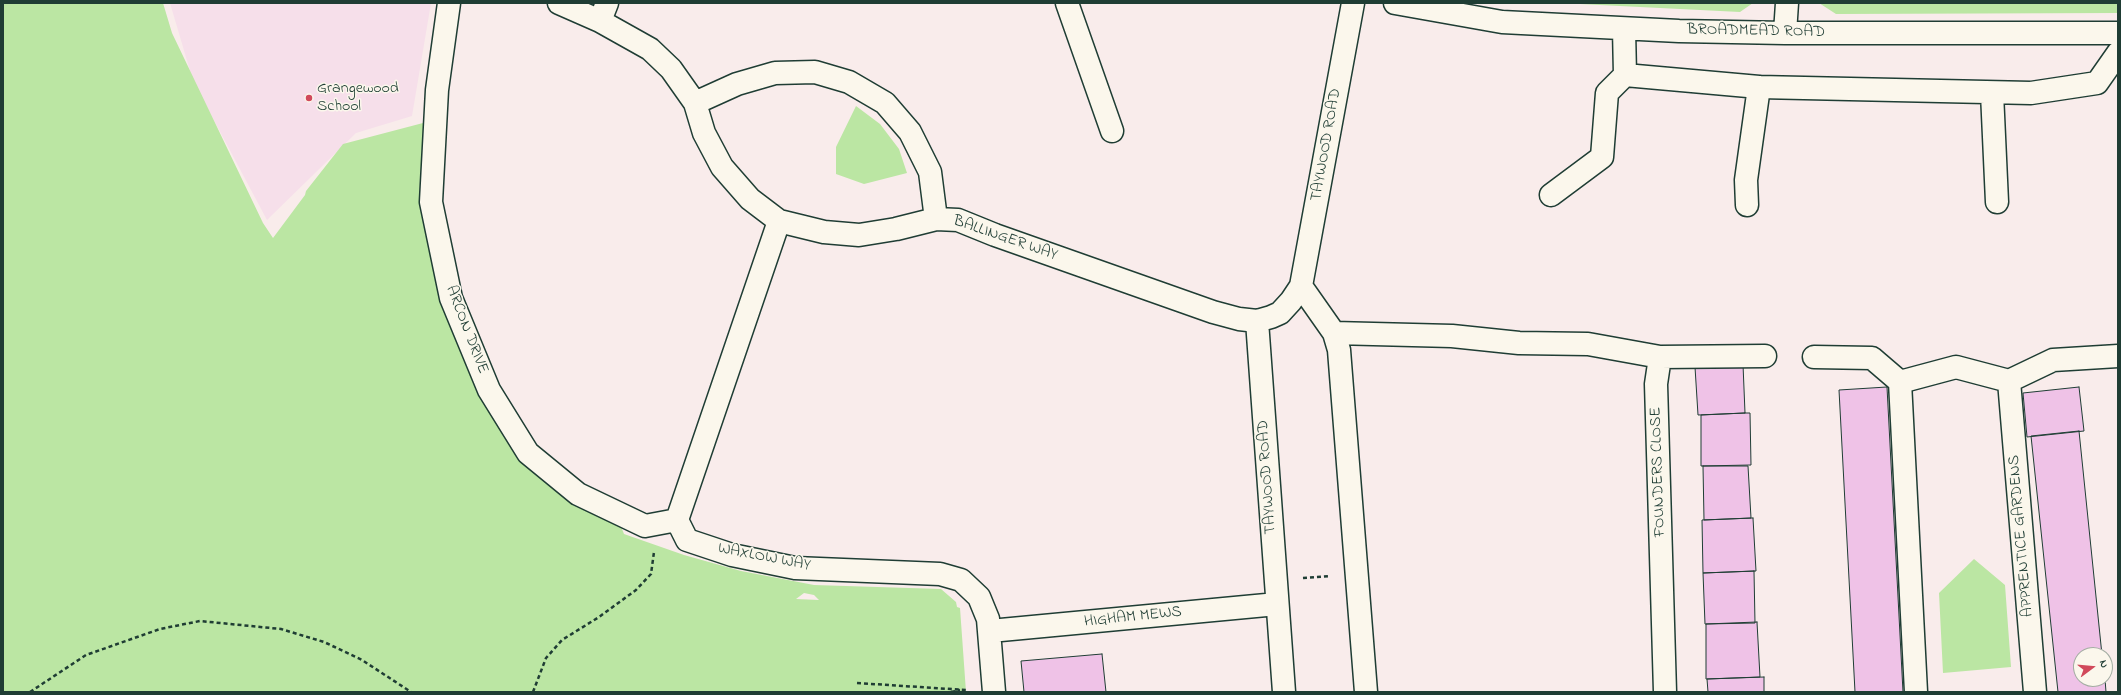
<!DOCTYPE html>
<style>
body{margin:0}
#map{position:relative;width:2121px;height:695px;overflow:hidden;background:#f9eceb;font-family:"Indie Flower",sans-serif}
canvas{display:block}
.frame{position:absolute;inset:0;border:4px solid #1f3d34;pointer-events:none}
.north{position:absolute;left:2073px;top:647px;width:40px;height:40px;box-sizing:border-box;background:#fbf7ec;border:1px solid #a3ada2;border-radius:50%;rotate:74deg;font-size:11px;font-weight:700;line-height:16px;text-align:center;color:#1f3d34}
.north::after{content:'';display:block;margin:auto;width:14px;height:18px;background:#d1495b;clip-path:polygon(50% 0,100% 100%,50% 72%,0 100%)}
</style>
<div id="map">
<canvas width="2121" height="695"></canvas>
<div class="frame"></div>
<div class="north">N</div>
</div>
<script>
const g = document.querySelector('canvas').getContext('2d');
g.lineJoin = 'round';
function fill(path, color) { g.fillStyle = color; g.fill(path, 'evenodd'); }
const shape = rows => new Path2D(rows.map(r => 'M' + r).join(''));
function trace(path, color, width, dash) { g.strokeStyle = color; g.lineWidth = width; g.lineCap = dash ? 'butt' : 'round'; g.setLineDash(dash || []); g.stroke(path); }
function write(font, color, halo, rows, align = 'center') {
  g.font = font + ' "Indie Flower",sans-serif'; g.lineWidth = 3; g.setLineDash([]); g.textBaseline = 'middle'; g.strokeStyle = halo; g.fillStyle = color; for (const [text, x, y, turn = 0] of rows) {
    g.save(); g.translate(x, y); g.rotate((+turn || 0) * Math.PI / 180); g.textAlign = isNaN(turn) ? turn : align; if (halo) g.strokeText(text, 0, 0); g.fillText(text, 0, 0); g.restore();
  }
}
fill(shape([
 [170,3,431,3,412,116,356,133,267,220,193,81]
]), '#f6dfea');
fill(shape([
 [3,3,163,3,172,33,263,223,273,238,305,195,306,191,343,144,423,123,423,125,428,124,444,288,529,451,614,509,624,534,684,555,741,571,814,585,941,589,956,602,957,607,960,608,966,692,3,692],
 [804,593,814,595,819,600,796,599],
 [1560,3,1753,3,1740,12],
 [1819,3,2118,3,2118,13,1836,14],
 [856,106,880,124,899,149,907,173,864,184,836,174,836,147],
 [1974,559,2005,585,2011,667,1943,673,1939,593]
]), '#bbe6a3');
const building = shape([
 [1743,364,1745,413,1698,415,1695,367,1743,364],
 [1887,387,1903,692,1855,692,1839,390,1887,387],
 [2079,387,2084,431,2027,437,2023,393,2079,387],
 [1745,413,1750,413,1751,465,1701,466,1701,415,1745,413],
 [2079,431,2102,655,2081,655,2081,679,2105,679,2106,692,2058,692,2031,436,2079,431],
 [1703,466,1748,466,1751,518,1704,520,1703,466],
 [1753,518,1756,571,1703,573,1702,520,1753,518],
 [1754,571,1755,623,1705,624,1703,573,1754,571],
 [1757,622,1760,677,1706,679,1706,624,1757,622],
 [1102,654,1106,692,1024,692,1021,661,1102,654],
 [1764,677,1764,692,1708,692,1707,679,1764,677]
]);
fill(building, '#efc2e7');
trace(building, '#1f3d34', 1);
const minor = shape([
 [449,3,437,90,431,202,451,298,489,390,528,453,578,494,645,526,677,520],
 [559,3,600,21,650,49,671,69,695,103,704,133,722,167,750,199,779,221,824,232,859,235,896,229,936,219,958,220,995,235,1213,312,1239,319,1257,321,1271,317,1280,313,1291,301,1301,286,1353,3],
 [1067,3,1112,131],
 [1395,3,1502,22,1679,31,1785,33,2118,33],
 [600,21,607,3],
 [1624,29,1625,75,1759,87,2031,93,2097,83,2118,53],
 [1785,33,1787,3],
 [1992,93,1997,202],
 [695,103,737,84,775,73,815,72,849,82,885,103,910,132,930,172,936,219],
 [1551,195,1602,157,1607,93,1625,75],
 [1747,205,1746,180,1759,87],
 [779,221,677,520,687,540,732,555,795,568,940,574,961,580,979,597,988,619,994,692],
 [1301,286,1334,333,1339,350,1366,692],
 [1257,321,1284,692],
 [1334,333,1452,336,1519,343,1588,344,1660,357],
 [1814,357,1872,358,1900,382,1956,367,2009,381,2053,360,2118,356],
 [2009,381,2035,692],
 [1900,382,1916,692],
 [990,631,1277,604],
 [1665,692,1656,384,1660,357,1765,356]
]);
trace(minor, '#1f3d34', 25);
trace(shape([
 [1303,578,1330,576],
 [857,683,966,690],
 [30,692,86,655,160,629,200,621,281,629,324,642,362,660,411,692],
 [533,692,546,658,562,640,599,617,636,590,651,574,654,552],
 [951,692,960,690]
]), '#1f3d34', 2.5, [4, 3]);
trace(minor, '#fbf7ec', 22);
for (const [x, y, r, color] of [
 [309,98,4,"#d1495b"]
]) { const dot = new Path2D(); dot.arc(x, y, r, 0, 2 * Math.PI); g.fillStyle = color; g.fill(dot); trace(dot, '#fbf7ec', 1.5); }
write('16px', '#1f3d34', '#fbf7ec', [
 ["BROADMEAD ROAD",1756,32,1],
 ["TAYWOOD ROAD",1327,145,-80],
 ["BALLINGER WAY",1005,239,19],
 ["ARCON DRIVE",466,330,69],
 ["FOUNDERS CLOSE",1659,472,-92],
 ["TAYWOOD ROAD",1268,477,-94],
 ["APPRENTICE GARDENS",2022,536,-95],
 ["WAXLOW WAY",764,558,11],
 ["HIGHAM MEWS",1133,618,-6]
]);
write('16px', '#1f3d34', '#fbf7ec', [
 ["Grangewood",317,89],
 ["School",317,107]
], 'left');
</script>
